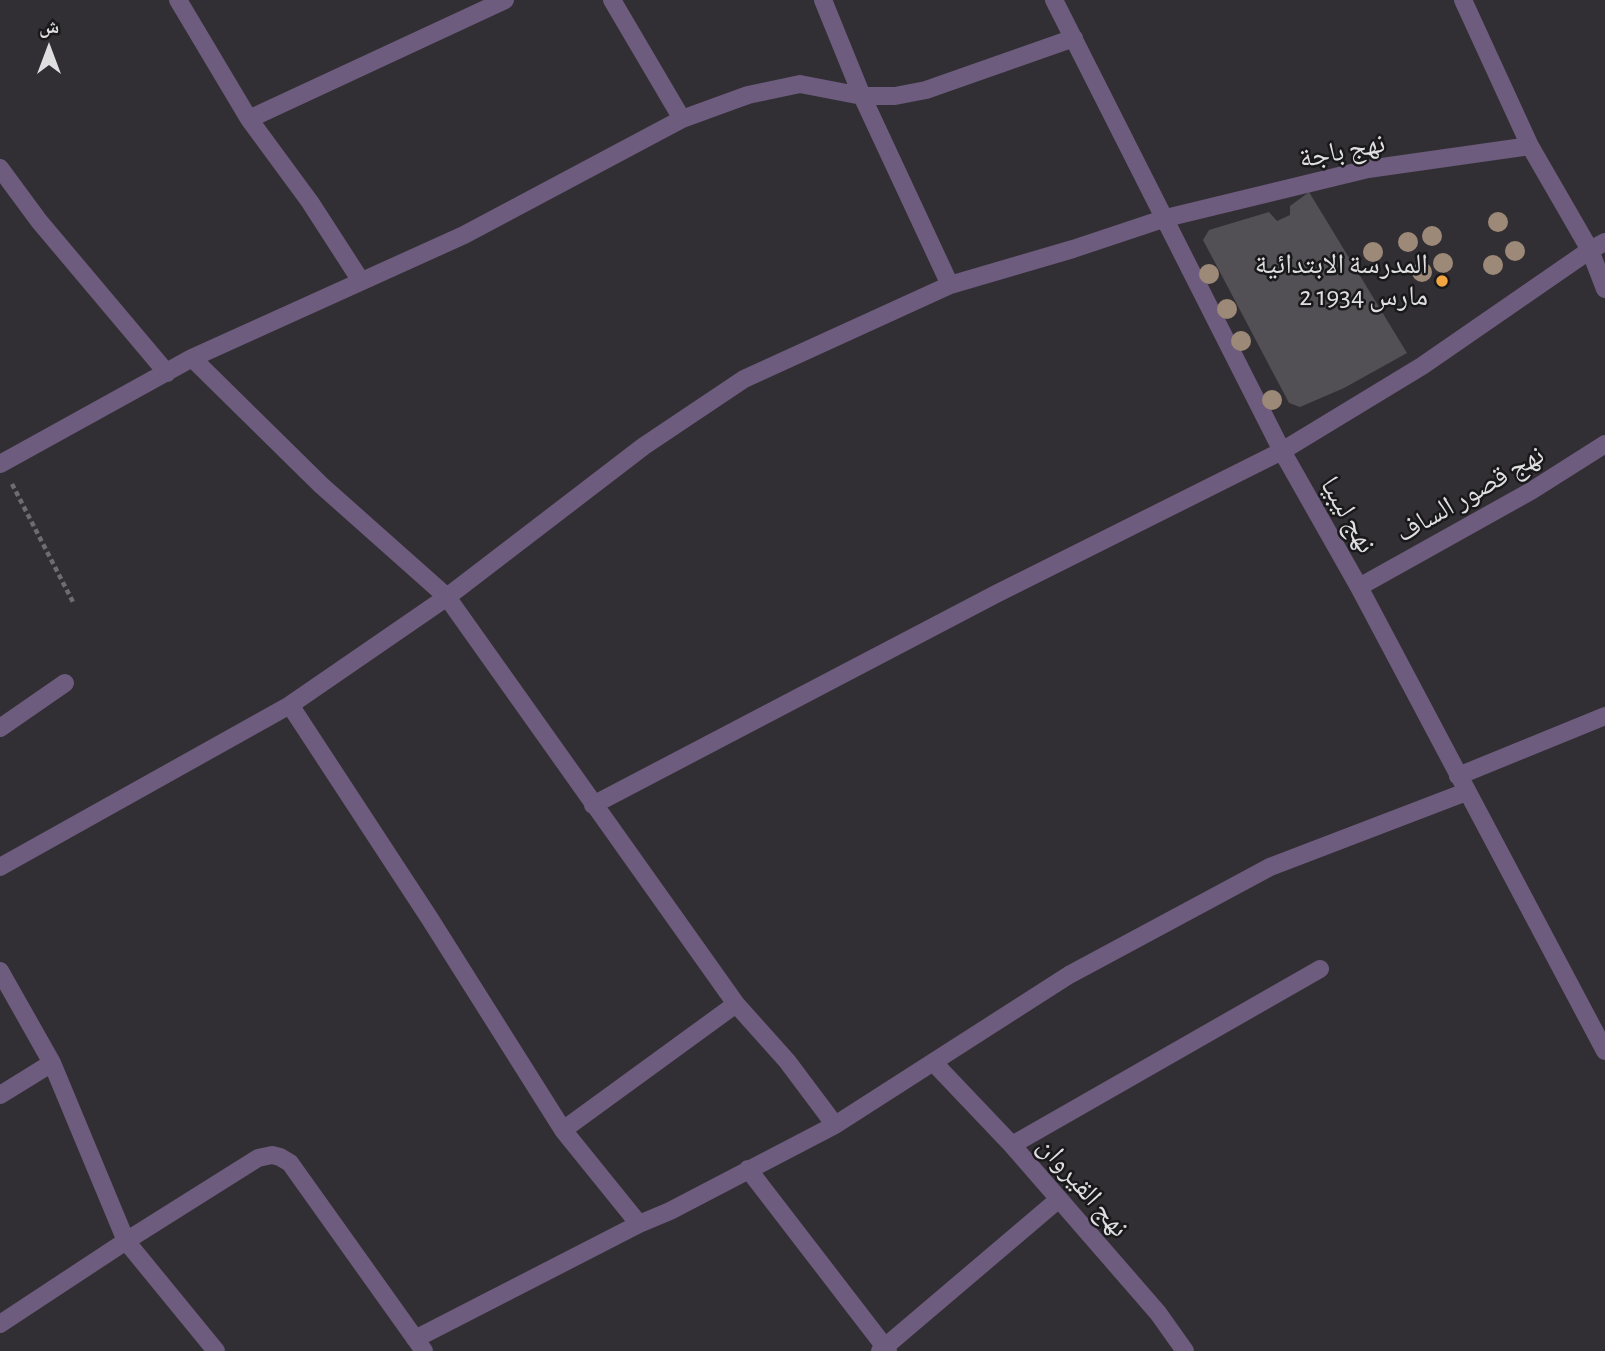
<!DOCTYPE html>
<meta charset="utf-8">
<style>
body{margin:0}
#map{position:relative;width:1605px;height:1351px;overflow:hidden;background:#322f34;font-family:"Alegreya Sans","Noto Naskh Arabic",sans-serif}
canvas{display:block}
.north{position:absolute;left:14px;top:14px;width:70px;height:70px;-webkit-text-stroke:5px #19181a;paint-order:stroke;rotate:0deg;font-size:19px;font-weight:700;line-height:28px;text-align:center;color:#dfdee1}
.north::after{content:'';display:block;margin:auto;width:24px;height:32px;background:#dfdee1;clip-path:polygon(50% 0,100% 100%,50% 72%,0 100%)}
</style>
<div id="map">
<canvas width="1605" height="1351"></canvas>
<div class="north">ش</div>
</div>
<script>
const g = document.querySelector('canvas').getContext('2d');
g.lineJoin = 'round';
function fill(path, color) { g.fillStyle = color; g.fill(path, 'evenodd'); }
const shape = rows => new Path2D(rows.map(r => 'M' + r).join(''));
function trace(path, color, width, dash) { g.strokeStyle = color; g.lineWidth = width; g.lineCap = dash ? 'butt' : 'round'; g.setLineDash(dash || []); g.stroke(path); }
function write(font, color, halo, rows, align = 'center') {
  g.font = font + ' "Alegreya Sans","Noto Naskh Arabic",sans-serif'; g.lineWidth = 5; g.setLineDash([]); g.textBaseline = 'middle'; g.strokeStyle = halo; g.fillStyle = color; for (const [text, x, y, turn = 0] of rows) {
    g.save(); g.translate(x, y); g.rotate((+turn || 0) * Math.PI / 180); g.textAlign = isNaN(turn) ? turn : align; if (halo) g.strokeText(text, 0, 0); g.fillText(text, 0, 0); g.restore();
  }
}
fill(shape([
 [1309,192,1407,353,1344,388,1300,407,1289,403,1203,240,1209,230,1269,212,1277,221,1290,215,1290,206]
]), '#524f55');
trace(shape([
 [12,484,73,602]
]), '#6e6c70', 4.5, [5, 3.5]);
trace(shape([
 [178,0,249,119,310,202,361,281],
 [612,0,682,119],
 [823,0,862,96,950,285],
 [1054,0,1282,451,1359,587,1605,1051],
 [1463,0,1530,146,1590,250,1605,289],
 [249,119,505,0],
 [0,168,39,221,167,373],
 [192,358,321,485,447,597,736,1004,787,1061,835,1125],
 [0,464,192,358,464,235,682,119,748,95,800,84,862,96,895,96,926,90,1074,38],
 [1359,587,1531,491,1605,444],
 [290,705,430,919,563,1130,639,1224,670,1211,835,1125,1069,975,1270,867,1466,792],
 [0,728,65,683],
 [1458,776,1605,716],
 [593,805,996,594,1282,451,1422,366,1590,250,1605,242],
 [0,867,290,705,447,597,644,446,744,379,950,285,1073,249,1166,218,1368,169,1530,146],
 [0,971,52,1063,126,1241,216,1351],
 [934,1063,1012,1145,1059,1199,1158,1313,1185,1351],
 [0,1095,52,1063],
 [563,1130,736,1004],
 [1012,1145,1320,969],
 [748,1169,888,1351],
 [0,1324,126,1241,258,1158,272,1155,280,1157,290,1163,424,1351],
 [415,1339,639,1224],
 [880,1351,1059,1199]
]), '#6d5c7e', 18);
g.fillStyle = '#9d8977';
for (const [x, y] of [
 [1498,222],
 [1432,236],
 [1408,242],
 [1515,251],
 [1373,252],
 [1443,263],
 [1493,265],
 [1422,272],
 [1209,274],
 [1227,309],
 [1241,341],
 [1272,400]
]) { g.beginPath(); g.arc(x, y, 10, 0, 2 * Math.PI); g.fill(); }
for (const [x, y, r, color] of [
 [1442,281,7,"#f2a541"]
]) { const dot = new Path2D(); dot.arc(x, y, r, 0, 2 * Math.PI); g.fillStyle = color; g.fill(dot); trace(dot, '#19181a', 2.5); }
write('28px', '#dfdee1', '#19181a', [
 ["نهج باجة",1342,151,-11],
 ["نهج قصور الساف",1470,494,-30],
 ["نهج ليبيا",1348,515,60],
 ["نهج القيروان",1083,1187,49]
]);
write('28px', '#dfdee1', '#19181a', [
 ["المدرسة الابتدائية",1428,265],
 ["2 مارس 1934",1428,297]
], 'right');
</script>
